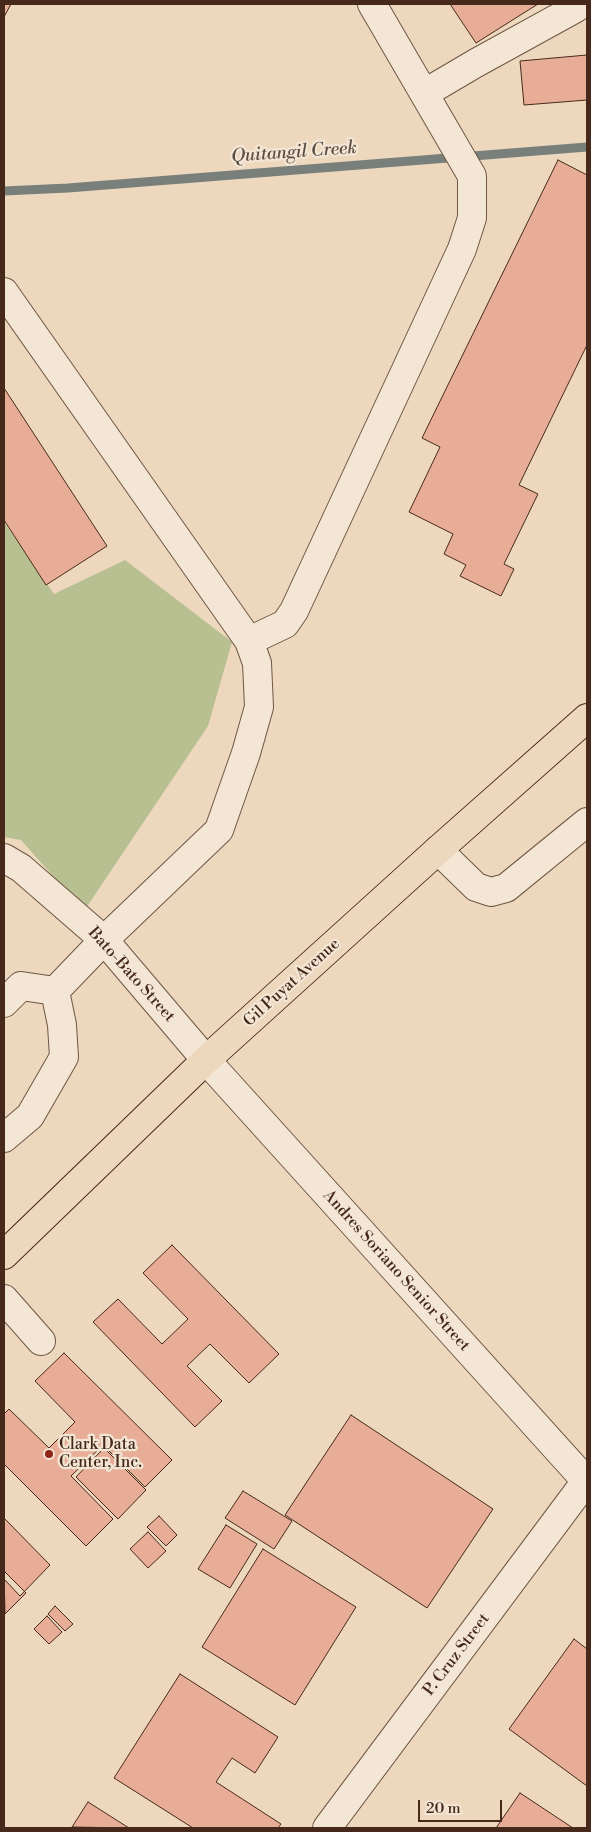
<!DOCTYPE html>
<style>
body{margin:0}
#map{position:relative;width:591px;height:1832px;overflow:hidden;background:#edd8be;font-family:"Libre Bodoni",serif}
canvas{display:block}
.frame{position:absolute;inset:0;border:5px solid #46291b;pointer-events:none}
.scale{position:absolute;left:418px;top:1800px;width:84px;height:22px;box-sizing:border-box;border:2px solid #46291b;border-top:0;padding-left:6px;font-size:15px;line-height:18px;white-space:nowrap;color:#46291b;-webkit-text-stroke:4px #f3e6d5;paint-order:stroke}
</style>
<div id="map">
<canvas width="591" height="1832"></canvas>
<div class="frame"></div>
<div class="scale">20 m</div>
</div>
<script>
const g = document.querySelector('canvas').getContext('2d');
g.lineJoin = 'round';
function fill(path, color) { g.fillStyle = color; g.fill(path, 'evenodd'); }
const shape = rows => new Path2D(rows.map(r => 'M' + r).join(''));
function trace(path, color, width, dash) { g.strokeStyle = color; g.lineWidth = width; g.lineCap = dash ? 'butt' : 'round'; g.setLineDash(dash || []); g.stroke(path); }
function write(font, color, halo, rows, align = 'center') {
  g.font = font + ' "Libre Bodoni",serif'; g.lineWidth = 4.5; g.setLineDash([]); g.textBaseline = 'middle'; g.strokeStyle = halo; g.fillStyle = color; for (const [text, x, y, turn = 0] of rows) {
    g.save(); g.translate(x, y); g.rotate((+turn || 0) * Math.PI / 180); g.textAlign = isNaN(turn) ? turn : align; if (halo) g.strokeText(text, 0, 0); g.fillText(text, 0, 0); g.restore();
  }
}
fill(shape([
 [4,522,54,594,125,560,232,642,208,726,84,911,21,840,4,837]
]), '#b8bf91');
trace(shape([
 [4,191,68,188,587,147]
]), '#797f7a', 9);
const building = shape([
 [4,4,11,4,4,17,4,4],
 [450,4,538,4,476,43,450,4],
 [587,55,587,100,524,105,520,61,587,55],
 [558,160,587,175,587,345,519,485,538,494,504,564,514,569,501,596,460,576,466,565,444,554,453,534,409,512,440,447,422,438,558,160],
 [4,388,107,546,46,585,4,520,4,388],
 [172,1245,279,1354,249,1383,210,1344,187,1366,222,1401,195,1427,93,1322,118,1299,162,1344,188,1319,143,1273,172,1245],
 [64,1353,172,1460,145,1487,103,1445,71,1476,113,1519,86,1546,4,1464,4,1414,9,1409,49,1448,75,1422,35,1381,64,1353],
 [351,1415,493,1509,427,1608,285,1515,351,1415],
 [104,1448,146,1490,118,1519,76,1477,104,1448],
 [243,1491,292,1521,274,1549,225,1518,243,1491],
 [159,1516,177,1535,166,1546,147,1527,159,1516],
 [4,1518,50,1565,20,1596,4,1579,4,1518],
 [226,1525,257,1544,230,1588,198,1569,226,1525],
 [148,1532,166,1551,148,1568,130,1549,148,1532],
 [263,1549,356,1607,295,1705,202,1647,263,1549],
 [5,1572,26,1593,5,1614,4,1574,5,1572],
 [55,1606,73,1624,65,1631,48,1614,55,1606],
 [47,1616,62,1632,49,1644,34,1629,47,1616],
 [574,1639,587,1649,587,1786,509,1729,574,1639],
 [180,1674,278,1737,255,1773,232,1758,216,1782,281,1824,278,1828,193,1828,114,1778,180,1674],
 [520,1793,573,1828,496,1828,520,1793],
 [88,1802,129,1828,72,1827,88,1802]
]);
fill(building, '#e7ad96');
trace(building, '#46291b', 1);
const minor = shape([
 [425,93,476,63,576,8,578,4],
 [4,292,249,641,257,663,259,707,246,753,219,830,104,940,55,991,21,986,4,1003],
 [249,641,285,624,294,611,462,249,472,218,472,176,372,4],
 [438,850,476,887,491,892,506,888,587,822],
 [4,858,21,868,104,940,206,1060,587,1482],
 [4,1138,30,1116,64,1057,62,1025,55,991],
 [4,1299,41,1341],
 [327,1828,586,1481]
]);
const major = shape([
 [4,1255,206,1060,438,850,587,718]
]);
trace(minor, '#705544', 30);
trace(major, '#46291b', 30);
trace(minor, '#f3e6d5', 28);
trace(major, '#edd8be', 28);
for (const [x, y, r, color] of [
 [49,1454,5,"#8f2418"]
]) { const dot = new Path2D(); dot.arc(x, y, r, 0, 2 * Math.PI); g.fillStyle = color; g.fill(dot); trace(dot, '#f3e6d5', 2); }
write('16px', '#46291b', '#f3e6d5', [
 ["Bato-Bato Street",131,975,48],
 ["Gil Puyat Avenue",292,983,-42],
 ["Andres Soriano Senior Street",396,1271,48],
 ["P. Cruz Street",457,1655,-53]
]);
write('16px', '#46291b', '#f3e6d5', [
 ["Clark Data",59,1445],
 ["Center, Inc.",59,1463]
], 'left');
write('italic 18px', '#5b4d43', '#f3e6d5', [
 ["Quitangil Creek",294,153,-4]
]);
</script>
